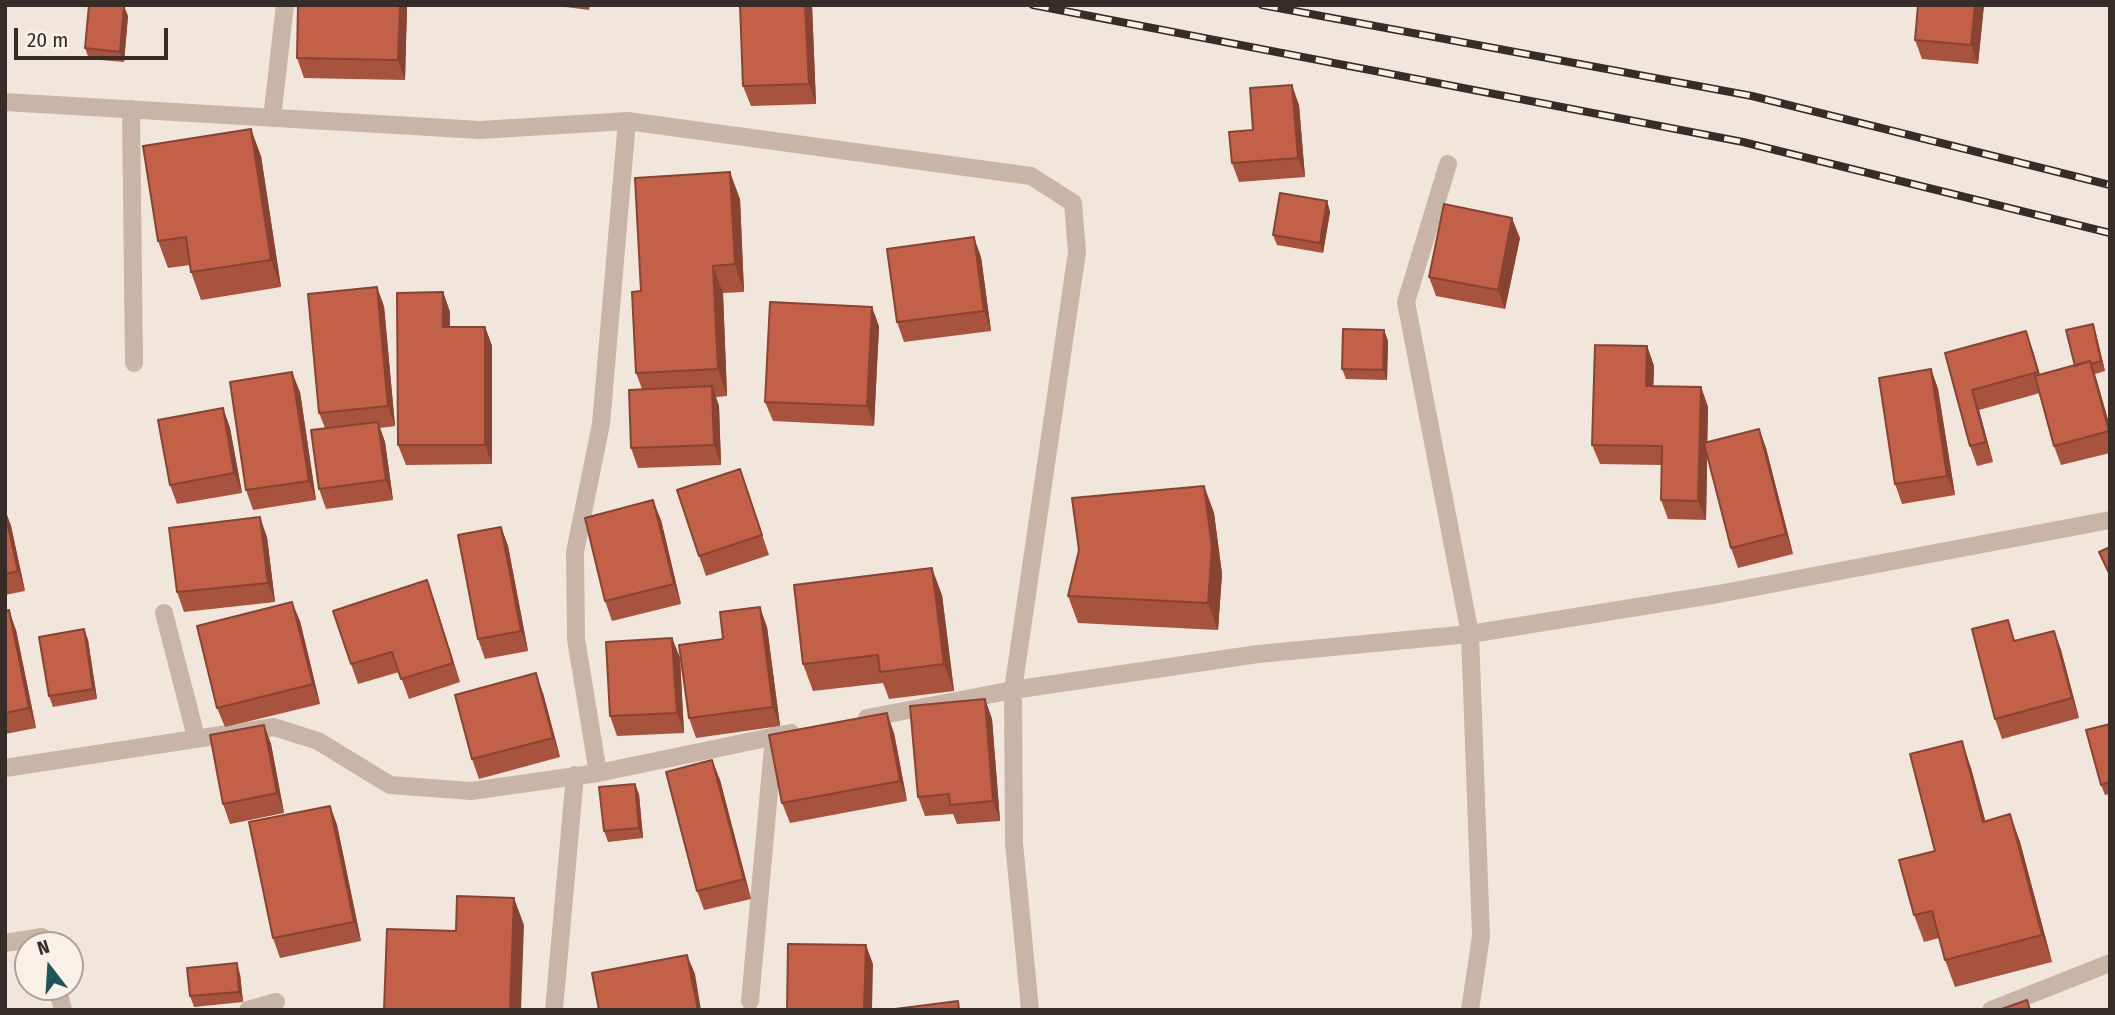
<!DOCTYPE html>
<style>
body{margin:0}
#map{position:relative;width:2115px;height:1015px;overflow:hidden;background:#f1e6dc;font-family:"Fira Sans Condensed",sans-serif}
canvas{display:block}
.frame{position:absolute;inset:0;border:7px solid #362c28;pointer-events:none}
.north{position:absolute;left:14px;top:931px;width:70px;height:70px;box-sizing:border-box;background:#f9f0e8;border:2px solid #aba29b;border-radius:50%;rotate:343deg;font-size:19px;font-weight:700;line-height:28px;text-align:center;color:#362c28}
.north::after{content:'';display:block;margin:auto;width:24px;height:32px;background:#1f5556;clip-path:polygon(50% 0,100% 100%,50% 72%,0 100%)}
.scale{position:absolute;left:14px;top:28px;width:154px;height:32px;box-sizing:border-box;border:4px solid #362c28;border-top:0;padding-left:9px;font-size:21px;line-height:24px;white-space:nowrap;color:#362c28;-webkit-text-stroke:5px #f9f0e8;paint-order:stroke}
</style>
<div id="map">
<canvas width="2115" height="1015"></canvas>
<div class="frame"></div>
<div class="north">N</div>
<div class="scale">20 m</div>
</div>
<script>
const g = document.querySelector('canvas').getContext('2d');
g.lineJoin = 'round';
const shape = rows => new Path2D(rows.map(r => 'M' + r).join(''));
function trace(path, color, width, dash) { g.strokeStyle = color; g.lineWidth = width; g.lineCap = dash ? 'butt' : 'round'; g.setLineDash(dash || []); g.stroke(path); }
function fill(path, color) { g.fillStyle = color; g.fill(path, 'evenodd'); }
trace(shape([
 [5,102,480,130,627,121,1031,176,1073,203,1077,252,1013,690,1258,654,1470,634,1718,594,2110,520],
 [131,109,134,363],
 [272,118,285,5],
 [1448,164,1406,302,1470,634,1481,936,1470,1010],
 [164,613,196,737],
 [867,718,1013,690,1014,843,1030,1010],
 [5,768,274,727,318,741,390,785,471,791,598,773,791,733],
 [598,773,576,639,575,552,601,424,627,121],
 [5,943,42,937,44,945],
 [57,987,63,1010],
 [750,1001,774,736],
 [248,1010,276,1002],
 [554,1010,575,775],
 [1991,1010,2110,963]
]), '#c9b5a8', 18);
const rail = shape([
 [1033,5,1743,142,2110,233],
 [1262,5,1752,96,2110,185]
]);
trace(rail, '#362c28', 8);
trace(rail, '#f9f0e8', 5, [16]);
fill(shape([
 [298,5,407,5,405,80,304,78,297,58],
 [550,5,590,5,589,10],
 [812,5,816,104,751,106,743,86],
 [1918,5,1984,5,1978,64,1922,59,1915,40],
 [128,16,124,62,89,59,85,48],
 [1299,105,1305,177,1239,182,1232,163,1253,130],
 [261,156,281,287,201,300,191,272,190,265,168,268,158,241],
 [740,199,744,292,723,293,727,396,716,397,719,406,721,465,638,468,631,448,642,389,636,373,641,291],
 [1327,201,1330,212,1323,253,1277,245,1273,235],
 [1520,238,1505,309,1436,296,1429,277],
 [981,257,991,331,904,342,897,322],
 [443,292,450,312,450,327,485,327,492,346,492,464,406,465,398,445],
 [384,306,395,426,380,428,385,442,393,500,326,509,319,489,325,428,319,413],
 [2093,324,2096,334,2105,371,2095,374,2110,427,2110,453,2061,465,2054,446,2040,393,1979,410,1993,462,1977,466,1970,446,1945,353,2033,351,2040,375,2075,366],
 [879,326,874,426,773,421,765,402],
 [1384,330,1388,341,1387,380,1346,379,1342,369],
 [1647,346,1654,366,1653,387,1701,387,1708,407,1707,442,1759,429,1766,448,1793,554,1738,568,1731,548,1707,456,1706,520,1668,519,1661,500,1662,465,1600,464,1592,445],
 [1931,369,1938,389,1955,495,1902,504,1895,484],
 [300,392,316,500,253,510,246,490],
 [223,408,230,428,242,493,177,504,170,485],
 [740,469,769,555,706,576,699,556],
 [1204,486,1214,513,1222,574,1218,630,1078,623,1068,596],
 [5,510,11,526,25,591,5,595],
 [661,520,681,604,612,621,605,601],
 [501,527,508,546,528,651,485,659,478,639],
 [267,537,275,602,184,612,177,592],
 [427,580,460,682,409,699,399,672,358,684,351,664],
 [942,595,954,691,889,699,883,683,813,691,803,664],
 [5,611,16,630,36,728,5,734],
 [300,621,320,704,225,727,217,708],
 [767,627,780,726,696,738,689,718,723,639],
 [84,629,88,640,97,699,53,707,49,696],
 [2054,631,2061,650,2079,718,2002,739,1995,719,2016,641],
 [672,638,680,658,684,733,617,736,610,716],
 [543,693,560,757,479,779,472,759],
 [985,699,992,719,1000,821,957,824,953,814,925,816,918,797],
 [2110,724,2110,794,2105,795,2101,785],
 [264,725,271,744,284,813,230,824,223,804],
 [894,733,907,801,790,823,782,803],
 [712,760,720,780,751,899,704,910,697,891],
 [1971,768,1985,821,2010,814,2020,842,2052,962,1955,987,1945,960,1939,938,1924,942,1914,915,1935,851],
 [639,794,643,838,608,842,604,831],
 [330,806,337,825,361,941,280,958,273,938],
 [240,974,243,1002,194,1007,190,996]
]), '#a7533e');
fill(shape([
 [400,5,407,5,405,80,398,60],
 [805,5,812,5,816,104,809,84],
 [1975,5,1984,5,1978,64,1971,45],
 [124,6,128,16,124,62,120,52],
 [1292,85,1299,105,1305,177,1298,158],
 [251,129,261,156,281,287,271,260],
 [730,172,740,199,744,292,735,264],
 [1327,201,1330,212,1323,253,1320,243],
 [1512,218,1520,238,1505,309,1498,290],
 [974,237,981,257,991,331,984,311],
 [713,266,723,293,727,396,718,369],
 [377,287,384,306,395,426,388,406],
 [443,292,450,312,450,347,443,327],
 [872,307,879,326,874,426,867,406],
 [2093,324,2096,334,2105,371,2101,361],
 [485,327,492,346,492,464,485,445],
 [1384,330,1388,341,1387,380,1383,370],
 [2026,331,2033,351,2045,392,2038,372],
 [1647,346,1654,366,1653,406,1646,386],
 [2090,361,2097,381,2110,427,2110,433],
 [1931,369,1938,389,1955,495,1947,476],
 [292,372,300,392,316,500,309,481],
 [712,386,719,406,721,465,714,445],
 [1701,387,1708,407,1706,520,1698,501],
 [1972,390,1979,410,1993,462,1986,442],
 [223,408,230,428,242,493,234,473],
 [378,422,385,442,393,500,386,480],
 [1759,429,1766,448,1793,554,1786,534],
 [1204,486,1214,513,1222,574,1218,630,1208,603],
 [653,500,661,520,681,604,674,584],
 [5,510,11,526,25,591,18,571],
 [260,517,267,537,275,602,268,583],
 [501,527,508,546,528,651,521,631],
 [932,568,942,595,954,691,944,664],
 [427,580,434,600,460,682,453,663],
 [292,602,300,621,320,704,313,684],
 [760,607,767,627,780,726,773,707],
 [9,610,16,630,36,728,29,708],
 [84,629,88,640,97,699,93,689],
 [2054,631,2061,650,2079,718,2072,698],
 [672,638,680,658,684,733,677,713],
 [536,673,543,693,560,757,553,738],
 [985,699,992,719,1000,821,993,801],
 [887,713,894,733,907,801,900,781],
 [264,725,271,744,284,813,277,793],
 [1962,741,1971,768,1993,849,1983,822],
 [712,760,720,780,751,899,744,879],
 [635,784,639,794,643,838,639,828],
 [330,806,337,825,361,941,354,922],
 [2010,814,2020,842,2052,962,2042,935],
 [514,898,524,925,521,1010,510,1010],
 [866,945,873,964,872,1010,864,1010],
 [687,955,695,974,701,1010,698,1010],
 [237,963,240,974,243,1002,239,992]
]), '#884332');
const building = shape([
 [89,5,124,6,120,52,85,48,89,5],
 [298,5,400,5,398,60,297,58,298,5],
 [740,5,805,5,809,84,743,86,740,5],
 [1918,5,1975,5,1971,45,1915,40,1918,5],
 [1292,85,1298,158,1232,163,1229,132,1253,130,1250,88,1292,85],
 [251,129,271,260,191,272,186,237,158,241,143,146,251,129],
 [730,172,735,264,713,266,718,369,636,373,632,292,641,291,635,178,730,172],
 [1280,193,1327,201,1320,243,1273,235,1280,193],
 [1444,204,1512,218,1498,290,1429,277,1444,204],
 [974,237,984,311,897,322,887,249,974,237],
 [377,287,388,406,319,413,308,294,377,287],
 [443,292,443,327,485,327,485,445,398,445,397,293,443,292],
 [770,302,872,307,867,406,765,402,770,302],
 [2093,324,2101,361,2091,364,2090,361,2075,366,2066,330,2093,324],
 [1343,329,1384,330,1383,370,1342,369,1343,329],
 [2026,331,2038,372,1972,390,1986,442,1970,446,1945,353,2026,331],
 [1595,345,1647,346,1646,386,1701,387,1698,501,1661,500,1662,446,1592,445,1595,345],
 [2090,361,2109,431,2054,446,2035,376,2090,361],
 [1931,369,1947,476,1895,484,1879,378,1931,369],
 [292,372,309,481,246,490,230,382,292,372],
 [712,386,714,445,631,448,629,390,712,386],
 [223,408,234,473,170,485,158,420,223,408],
 [378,422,386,480,319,489,311,430,378,422],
 [1759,429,1786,534,1731,548,1704,443,1759,429],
 [740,469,762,535,699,556,677,490,740,469],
 [1204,486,1212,547,1208,603,1068,596,1079,550,1072,498,1204,486],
 [653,500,674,584,605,601,585,518,653,500],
 [5,513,18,571,5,574,5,513],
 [260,517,268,583,177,592,169,528,260,517],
 [501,527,521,631,478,639,458,535,501,527],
 [2110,547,2110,575,2099,552,2110,547],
 [932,568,944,664,880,672,878,655,803,664,794,585,932,568],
 [427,580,453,663,401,679,392,652,351,664,333,611,427,580],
 [292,602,313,684,217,708,197,626,292,602],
 [760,607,773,707,689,718,679,645,723,639,720,612,760,607],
 [9,610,29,708,5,713,5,611,9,610],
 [2008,620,2014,641,2054,631,2072,698,1995,719,1972,629,2008,620],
 [84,629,93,689,49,696,39,637,84,629],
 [672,638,677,713,610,716,606,642,672,638],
 [536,673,553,738,472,759,455,695,536,673],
 [985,699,993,801,950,805,949,794,918,797,910,706,985,699],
 [887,713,900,781,782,803,769,735,887,713],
 [2110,724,2110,782,2101,785,2086,730,2110,724],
 [264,725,277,793,223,804,210,735,264,725],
 [1962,741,1983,822,2010,814,2042,935,1945,960,1932,911,1914,915,1899,860,1935,851,1910,754,1962,741],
 [712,760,744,879,697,891,666,772,712,760],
 [635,784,639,828,604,831,599,787,635,784],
 [330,806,354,922,273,938,249,822,330,806],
 [457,896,514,898,510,1010,384,1010,387,929,456,931,457,896],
 [788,944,866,945,864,1010,787,1010,788,944],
 [687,955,698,1010,599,1010,592,973,687,955],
 [237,963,239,992,190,996,187,968,237,963],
 [2027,1000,2030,1010,1999,1010,2027,1000],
 [958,1001,959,1010,887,1010,958,1001]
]);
fill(building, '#c26048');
trace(building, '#884332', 2);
</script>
